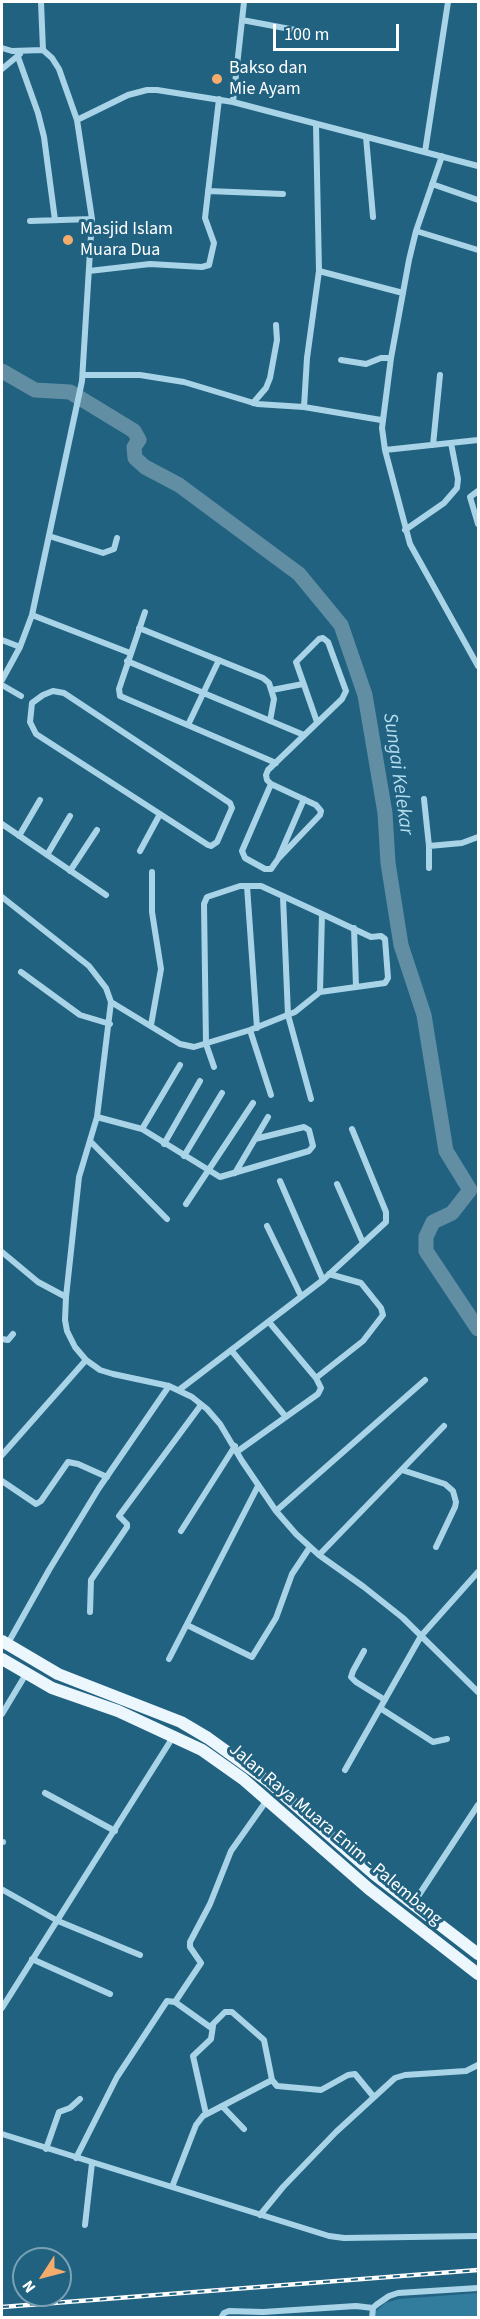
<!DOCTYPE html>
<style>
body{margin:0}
#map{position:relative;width:480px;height:2319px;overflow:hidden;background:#226281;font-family:"Source Sans 3",sans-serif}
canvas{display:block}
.frame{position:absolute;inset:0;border:3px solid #fff;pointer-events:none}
.north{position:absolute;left:12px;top:2247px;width:60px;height:60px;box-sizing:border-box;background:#226281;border:2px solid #7aa1b3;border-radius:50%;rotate:234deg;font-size:16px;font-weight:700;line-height:24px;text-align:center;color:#fff}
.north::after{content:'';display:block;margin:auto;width:21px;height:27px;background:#f3ac6b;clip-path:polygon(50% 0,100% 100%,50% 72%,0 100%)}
.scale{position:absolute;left:273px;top:24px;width:126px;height:27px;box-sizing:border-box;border:3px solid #fff;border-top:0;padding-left:8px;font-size:18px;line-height:21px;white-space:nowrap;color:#fff;-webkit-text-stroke:4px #226281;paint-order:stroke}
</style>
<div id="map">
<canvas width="480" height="2319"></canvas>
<div class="frame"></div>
<div class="north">N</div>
<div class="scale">100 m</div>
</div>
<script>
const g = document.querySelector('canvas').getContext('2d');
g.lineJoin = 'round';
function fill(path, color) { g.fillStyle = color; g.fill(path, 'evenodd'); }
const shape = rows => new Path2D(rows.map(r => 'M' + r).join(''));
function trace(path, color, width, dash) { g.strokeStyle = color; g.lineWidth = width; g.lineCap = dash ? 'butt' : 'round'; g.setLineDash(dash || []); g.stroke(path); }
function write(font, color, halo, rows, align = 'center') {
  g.font = font + ' "Source Sans 3",sans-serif'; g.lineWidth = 6; g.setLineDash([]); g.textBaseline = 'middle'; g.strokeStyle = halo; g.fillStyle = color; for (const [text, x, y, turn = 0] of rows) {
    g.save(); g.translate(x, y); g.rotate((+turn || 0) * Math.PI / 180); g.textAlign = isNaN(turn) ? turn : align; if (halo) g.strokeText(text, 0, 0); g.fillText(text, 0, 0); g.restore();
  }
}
fill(shape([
 [478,2293,478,2317,373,2318,373,2314,385,2303,399,2299]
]), '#327c9d');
trace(shape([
 [2,371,35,390,70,392,134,431,139,440,134,447,135,458,145,467,179,485,299,574,341,625,365,695,385,813,388,863,401,945,424,1015,446,1151,470,1190,452,1213,433,1222,426,1237,426,1251,478,1329]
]), '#618ea3', 15);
trace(shape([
 [41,2,43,50],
 [242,20,306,32],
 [2,48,12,51,43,50,52,58,59,69,77,120,92,219,82,381,32,615,20,647,2,680],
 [18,57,38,113,44,137,55,220],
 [2,69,20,54],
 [233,102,244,2],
 [77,120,128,95,147,90,157,90,233,102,478,166],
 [366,137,373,217],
 [425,152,448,2],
 [442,156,416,231,409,260,391,358,382,428,385,450,410,544,478,666],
 [432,184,478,200],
 [208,191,283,194],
 [30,221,92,219],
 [416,231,478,250],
 [89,271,150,264,202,267,209,265,214,243,205,218,219,99],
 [319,271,403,293],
 [341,360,366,364,381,358,391,358],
 [83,375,140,375,184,382,257,404,304,407,381,420],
 [253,403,266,388,270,378,277,340,276,325],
 [304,407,307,358,319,271,316,125],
 [433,445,440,375],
 [385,450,478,440],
 [478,491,470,497,478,524],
 [405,530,444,503,457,488,458,479,451,443],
 [49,536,103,553,114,549,117,538],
 [145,612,119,689,120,696,276,763],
 [32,615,130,653],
 [139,628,263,678,269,683,274,699,270,721],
 [2,640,20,647],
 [127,661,304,735],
 [2,685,21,696],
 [272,690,303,684],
 [53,691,64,693,230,803,232,808,217,842,211,846,208,845,36,734,30,722,32,703,43,695,53,691],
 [188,725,219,660],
 [271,784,242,851,245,858,265,869,271,869,278,859,304,799],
 [424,799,429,846],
 [2,824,106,895],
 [19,836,40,800],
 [140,851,160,814],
 [47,855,70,816],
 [278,859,320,815,321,811,316,805,271,784,267,780,266,775,268,770,342,699,346,691,328,642,323,638,319,639,296,662,317,722],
 [429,868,429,846,462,843,478,837],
 [70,871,97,830],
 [247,886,257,1028],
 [2,897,89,966,106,988,111,1002,97,1117,79,1177,66,1297,65,1320,67,1331,75,1347,86,1360,100,1370,113,1374,169,1386,192,1397,207,1409,220,1424,242,1461,276,1511,296,1534,319,1555,364,1587,403,1618,478,1692],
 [283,897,288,1015,311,1099],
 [354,928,356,987],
 [21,972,80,1015,110,1024],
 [111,1002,180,1044,194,1047,250,1030,295,1012,320,992,385,983,388,978,385,939,381,936,371,937,322,914],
 [151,1025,161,969,152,912,152,872],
 [250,1030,271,1095],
 [214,1067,206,1044,204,904,207,897,240,886,261,886,322,914,320,992],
 [97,1117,142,1129,220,1177,309,1151,313,1146,309,1130,304,1127,255,1139],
 [142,1129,180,1065],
 [91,1142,167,1219],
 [164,1144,200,1081],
 [184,1156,222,1093],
 [235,1173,268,1117],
 [280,1181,323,1280],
 [337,1184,363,1243],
 [186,1204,253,1103],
 [267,1226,301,1296],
 [2,1252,38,1282,66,1297],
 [2,1339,8,1340,13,1334],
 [231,1350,286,1417],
 [316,1378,363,1341,383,1315,381,1308,361,1283,329,1274],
 [179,1390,323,1280,386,1222,386,1212,352,1129],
 [238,1451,318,1394,321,1388,316,1378,269,1322],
 [2,1455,86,1360],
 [402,1470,445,1484,453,1491,456,1502,455,1507,436,1547],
 [2,1481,36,1504,41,1501,68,1462,78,1464,107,1477],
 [276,1511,425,1380],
 [181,1531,235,1446],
 [319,1555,444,1426],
 [90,1612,91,1580,127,1527,127,1524,119,1516,201,1405],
 [187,1625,252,1657,276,1618,292,1574,310,1547],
 [7,1645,49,1570,99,1488,169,1386],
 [364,1651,353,1671,351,1677,356,1682,385,1700],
 [169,1659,258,1486],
 [380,1708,433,1742,447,1739],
 [2,1714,26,1674],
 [345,1770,421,1636,478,1572],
 [45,1793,115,1831],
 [2,1842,3,1842],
 [3,1890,58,1921,140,1955],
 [413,1904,478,1805],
 [32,1959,110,1994],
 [175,2002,201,1963,190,1947,190,1942,210,1904,231,1851,267,1800],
 [2,2008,173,1737],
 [222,2106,244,2129],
 [206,2114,193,2056,211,2039,213,2026],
 [2,2134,329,2236,344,2238,478,2236],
 [46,2149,59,2112,70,2108,80,2099],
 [76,2158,117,2077,167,2001,175,2002,210,2027,225,2012,232,2012,264,2040,272,2080,277,2086,321,2090,348,2075,355,2074,373,2096],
 [172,2187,196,2125,203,2116,272,2080],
 [260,2215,283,2187,336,2132,395,2078,405,2075,466,2071,478,2065],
 [85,2225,92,2163],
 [221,2318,224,2313,229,2311,263,2312,356,2306,373,2308],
 [372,2318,373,2308,376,2305,389,2296,398,2293,478,2288]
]), '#a9d4e7', 6);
trace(shape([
 [2,1641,58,1674,181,1722,208,1738,269,1782,374,1874,478,1954],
 [2,1659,52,1688,118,1711,202,1750,243,1779,369,1889,478,1974]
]), '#ebf6fd', 12);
const rail = shape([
 [2,2307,478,2270]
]);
trace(rail, '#fff', 4.5);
trace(rail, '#226281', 2, [7]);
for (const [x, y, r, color] of [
 [217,79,6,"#f3ac6b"],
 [68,240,6,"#f3ac6b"]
]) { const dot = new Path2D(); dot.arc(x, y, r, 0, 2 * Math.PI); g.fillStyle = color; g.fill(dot); trace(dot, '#226281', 2); }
write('18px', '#fff', '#226281', [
 ["Bakso dan",229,69],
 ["Mie Ayam",229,90],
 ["Masjid Islam",80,230],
 ["Muara Dua",80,251]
], 'left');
write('18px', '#fff', '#226281', [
 ["Jalan Raya Muara Enim - Palembang",335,1835,40]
]);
write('italic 20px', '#b4ddef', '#226281', [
 ["Sungai Kelekar",397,774,82]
]);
</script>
